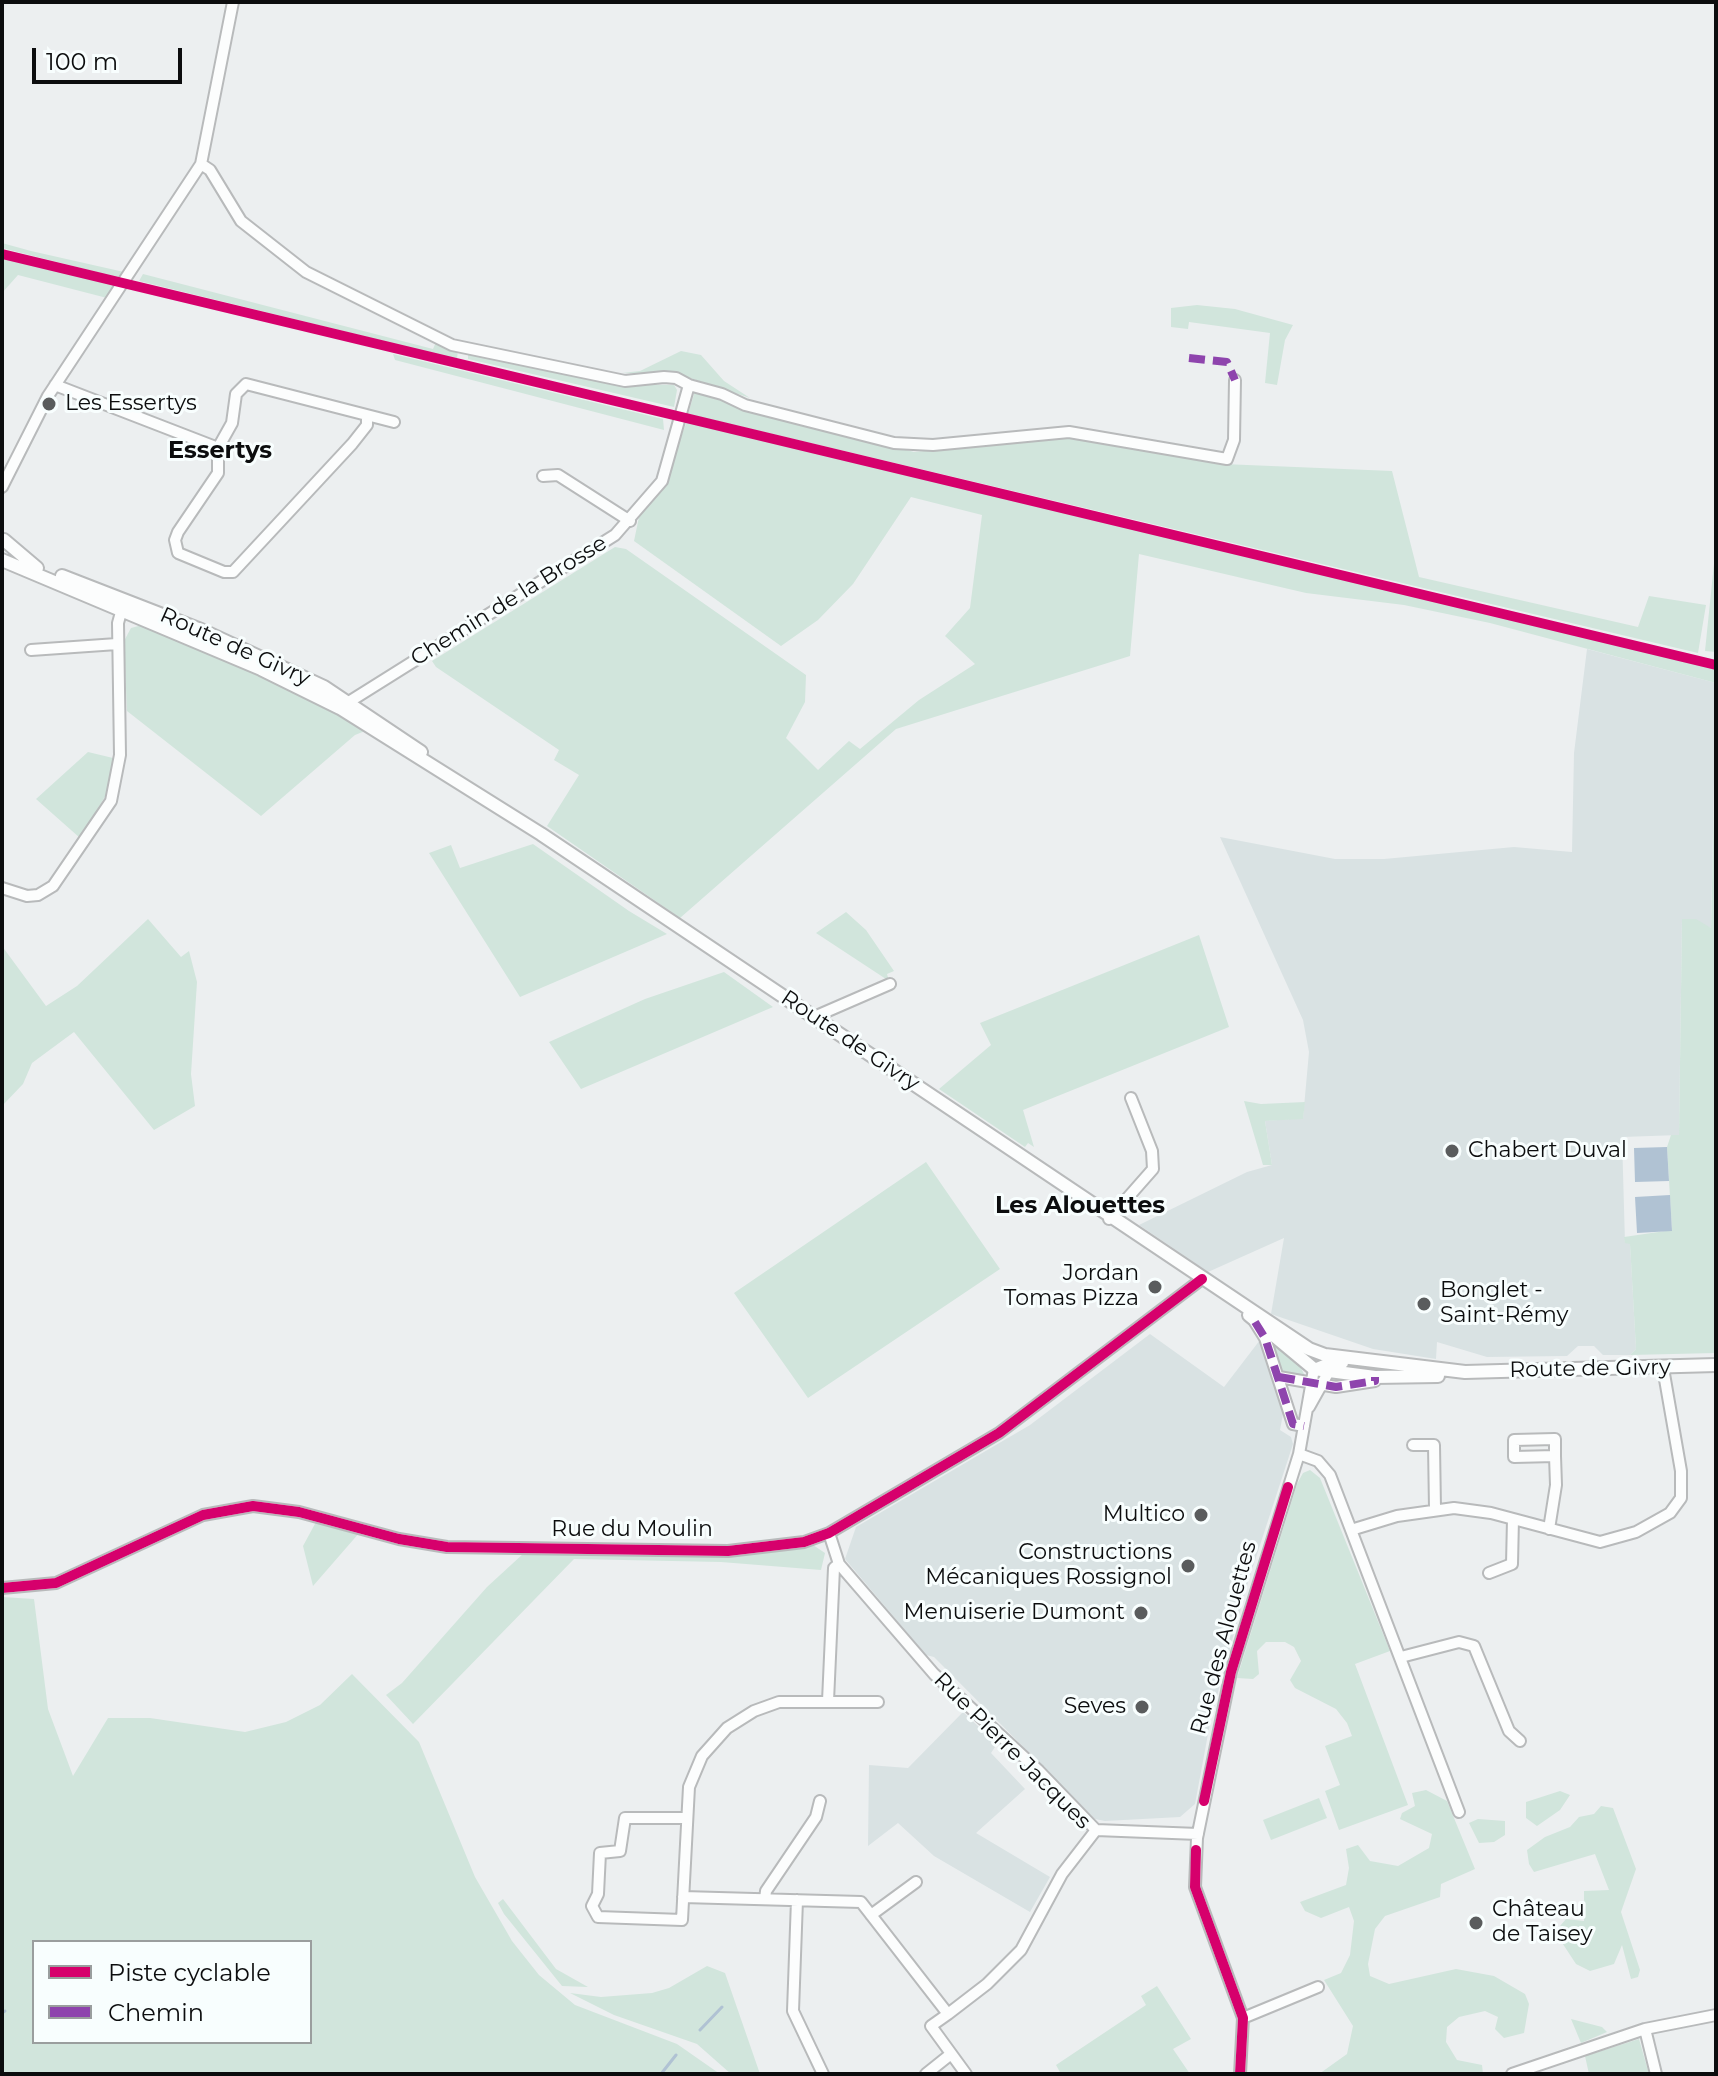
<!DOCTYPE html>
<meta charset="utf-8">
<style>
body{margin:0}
#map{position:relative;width:1718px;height:2076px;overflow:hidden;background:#eceff0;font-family:Montserrat,sans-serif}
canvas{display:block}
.frame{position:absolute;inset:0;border:4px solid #0c0d0e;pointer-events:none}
.legend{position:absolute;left:32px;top:1940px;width:280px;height:104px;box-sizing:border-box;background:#f8fefe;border:2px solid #9a9e9e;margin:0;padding:10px 14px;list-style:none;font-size:24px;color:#0c0d0e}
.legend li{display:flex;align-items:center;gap:16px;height:40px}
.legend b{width:40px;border:2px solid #9a9e9e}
.scale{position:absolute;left:32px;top:48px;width:150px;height:36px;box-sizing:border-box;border:4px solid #0c0d0e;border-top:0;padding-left:10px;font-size:24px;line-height:28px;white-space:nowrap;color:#0c0d0e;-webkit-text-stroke:6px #f8fefe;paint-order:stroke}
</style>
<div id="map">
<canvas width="1718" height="2076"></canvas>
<div class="frame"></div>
<ul class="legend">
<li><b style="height:10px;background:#d6006c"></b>Piste cyclable</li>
<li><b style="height:10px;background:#8e44ad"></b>Chemin</li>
</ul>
<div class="scale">100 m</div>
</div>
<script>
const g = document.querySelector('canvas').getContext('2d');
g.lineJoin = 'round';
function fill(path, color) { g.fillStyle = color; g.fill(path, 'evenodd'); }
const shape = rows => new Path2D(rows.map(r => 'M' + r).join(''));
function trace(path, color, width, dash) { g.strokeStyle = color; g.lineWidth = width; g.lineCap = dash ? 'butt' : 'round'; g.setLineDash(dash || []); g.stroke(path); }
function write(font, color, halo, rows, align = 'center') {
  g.font = font + ' Montserrat,sans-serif'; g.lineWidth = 6; g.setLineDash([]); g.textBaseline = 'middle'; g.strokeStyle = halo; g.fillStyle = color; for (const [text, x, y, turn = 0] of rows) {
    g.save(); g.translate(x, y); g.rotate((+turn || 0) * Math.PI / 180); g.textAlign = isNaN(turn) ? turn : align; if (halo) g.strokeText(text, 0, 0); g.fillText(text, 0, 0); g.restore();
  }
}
fill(shape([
 [1587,649,1716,683,1711,928,1682,920,1679,1135,1622,1137,1625,1243,1630,1243,1636,1349,1630,1355,1603,1355,1594,1346,1578,1346,1567,1356,1487,1357,1437,1342,1436,1359,1373,1349,1271,1314,1284,1238,1208,1272,1139,1225,1247,1172,1272,1165,1265,1121,1303,1118,1309,1052,1303,1020,1220,837,1335,859,1384,859,1514,847,1572,852,1574,753],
 [1150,1334,1224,1387,1260,1340,1283,1414,1280,1430,1291,1437,1293,1444,1248,1582,1211,1718,1195,1804,1180,1817,1105,1821,1095,1819,934,1657,926,1655,845,1559,856,1527,1030,1425],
 [963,1712,997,1744,991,1753,1025,1789,976,1833,1050,1877,1030,1912,934,1856,898,1823,868,1846,869,1765,908,1768]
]), '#d9e2e3');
fill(shape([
 [2,243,31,251,124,272,120,278,2,248],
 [2,258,114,284,107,298,18,275,2,293],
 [143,274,433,349,436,342,458,349,457,359,139,281],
 [1197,305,1235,309,1293,325,1285,340,1277,385,1265,383,1270,333,1189,322,1188,329,1171,327,1171,308],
 [681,351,701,355,724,381,750,398,681,375,622,373,640,371],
 [468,352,625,384,674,385,677,390,674,407,468,359],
 [393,354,663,419,664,430,395,360],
 [695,391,720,396,742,408,914,452,1069,436,1223,464,1392,471,1419,577,1638,627,1649,596,1706,605,1698,653,688,414],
 [687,421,1716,669,1716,683,1490,623,1404,605,1306,593,1139,554,1130,656,896,729,680,918,547,826,579,775,554,760,559,750,436,667,432,661,615,547,626,549,806,675,805,702,786,738,818,770,849,741,860,749,919,700,975,664,945,636,970,608,982,515,911,497,853,584,818,620,781,646,634,541,639,517,665,480],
 [1716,544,1716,652,1705,651],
 [146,624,313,697,365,731,355,735,261,816,127,711,124,641,131,628],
 [1716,722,1716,1353,1630,1355,1636,1349,1630,1244,1625,1243,1624,1237,1672,1230,1667,1147,1671,1135,1679,1135,1682,919,1696,919,1711,928],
 [88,752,113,758,109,790,80,838,36,799],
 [533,844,629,911,667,934,520,997,429,853,451,845,460,868],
 [846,912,866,930,894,971,887,974,889,981,816,933],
 [148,919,181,957,189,951,197,982,191,1074,195,1106,154,1130,74,1032,32,1063,23,1084,2,1106,2,946,46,1006,77,986],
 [1199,935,1229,1027,1023,1110,1034,1147,1028,1143,1025,1147,939,1089,991,1045,980,1023],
 [724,972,773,1007,581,1089,549,1042,645,999],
 [1244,1101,1261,1104,1305,1102,1303,1119,1265,1121,1272,1165,1263,1165],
 [926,1162,1000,1269,808,1398,734,1293],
 [1265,1335,1298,1362,1305,1376,1280,1374],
 [1310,1470,1320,1478,1390,1651,1355,1664,1408,1805,1339,1830,1325,1791,1340,1785,1325,1746,1352,1736,1347,1723,1336,1709,1295,1688,1290,1680,1301,1661,1294,1647,1285,1642,1266,1642,1257,1651,1259,1674,1253,1679,1237,1678,1297,1484,1303,1473],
 [316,1522,360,1532,313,1586,303,1546],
 [813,1545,825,1553,821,1570,721,1562,574,1559,413,1724,386,1695,402,1683,487,1587,524,1553,725,1553],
 [2,1597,34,1599,48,1709,73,1776,108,1718,150,1718,245,1732,286,1722,320,1705,352,1674,419,1742,475,1877,512,1941,539,1975,575,2005,677,2044,720,2074,2,2074],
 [34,1942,310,1942,310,2042,34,2042],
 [1426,1790,1447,1801,1475,1869,1441,1884,1440,1897,1385,1916,1375,1929,1368,1964,1370,1976,1389,1984,1456,1969,1494,1976,1525,1994,1529,2004,1524,2033,1504,2038,1495,2029,1498,2017,1485,2011,1459,2017,1447,2027,1446,2042,1457,2060,1482,2065,1483,2074,1319,2074,1347,2054,1353,2026,1324,1980,1341,1973,1350,1955,1354,1921,1349,1907,1321,1918,1305,1911,1300,1902,1346,1885,1349,1868,1346,1849,1358,1845,1370,1861,1398,1866,1429,1848,1432,1834,1400,1819,1402,1813,1415,1806,1412,1793],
 [1560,1791,1570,1795,1560,1810,1537,1826,1526,1818,1526,1802],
 [1319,1798,1327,1818,1271,1840,1263,1820],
 [1601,1806,1613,1808,1636,1869,1621,1912,1640,1970,1638,1977,1631,1979,1622,1945,1614,1964,1590,1971,1576,1964,1555,1932,1566,1919,1584,1921,1584,1891,1609,1890,1595,1854,1534,1872,1529,1864,1527,1850,1545,1837,1570,1827,1579,1817,1594,1814],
 [1478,1819,1505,1821,1505,1835,1494,1842,1479,1843,1469,1823],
 [503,1899,556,1969,588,1987,562,1986,504,1914,498,1903],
 [707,1966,725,1973,760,2074,731,2074,697,2044,614,2015,570,1993,601,1997,652,1993,669,1988],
 [1157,1986,1191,2039,1173,2049,1190,2074,1061,2074,1056,2065,1146,2005,1141,1996],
 [1571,2019,1602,2027,1607,2032,1581,2043],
 [1639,2039,1649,2074,1589,2074,1585,2056]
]), '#d1e5dc');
fill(shape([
 [1667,1147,1669,1181,1635,1182,1634,1148],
 [1670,1195,1672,1231,1637,1233,1635,1197]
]), '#b0c2d3');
trace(shape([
 [2,2013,5,2011],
 [700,2030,722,2007],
 [661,2074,676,2055]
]), '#b0c2d3', 3);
const minor = shape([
 [201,164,210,170,241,221,306,272,452,345,625,381,664,377,676,378,689,385,662,481,615,535,344,705],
 [55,385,218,448],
 [689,385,722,394,745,405,894,443,933,445,1069,432,1227,459,1234,440,1235,380],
 [367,416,367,425,352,444,233,572,224,572,178,553,175,540,178,532,218,473,218,448,232,423,236,394,246,384,394,422],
 [543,476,558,475,630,521],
 [2,487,48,396,201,164,233,2],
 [31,650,117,644],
 [2,888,27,896,38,895,53,886,111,801,120,755,118,623,123,605],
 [814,1017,890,984],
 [1109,1219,1153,1169,1152,1151,1131,1098],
 [1255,1322,1265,1338,1293,1424,1304,1426],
 [1279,1377,1336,1387,1375,1381,1375,1377],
 [1309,1407,1328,1373,1326,1364],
 [1413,1445,1434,1445,1435,1509],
 [1299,1454,1318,1461,1330,1475,1459,1812],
 [1549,1529,1556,1485,1555,1456,1555,1439,1514,1440,1514,1457,1555,1456],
 [1351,1530,1397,1516,1454,1508,1491,1513,1600,1542,1636,1532,1670,1513,1681,1498,1681,1471,1663,1368],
 [829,1533,839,1564,934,1674,1039,1771,1096,1830],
 [1489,1573,1512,1564,1513,1519],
 [2,1588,56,1583,203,1515,253,1506,299,1512,399,1539,447,1547,728,1551,804,1542,829,1533,999,1433,1202,1279],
 [1401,1657,1459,1642,1474,1646,1509,1731,1520,1741],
 [828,1701,834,1568,839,1564],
 [686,1818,625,1818,620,1851,600,1853,598,1894,592,1906,598,1917,682,1920,689,1787,702,1756,727,1728,754,1711,779,1702,878,1702],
 [1096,1830,1198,1834],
 [683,1897,861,1902,948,2014,987,1984,1021,1950,1062,1874,1096,1830],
 [765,1899,766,1891,816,1817,820,1801],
 [797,1900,793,2011,823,2074],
 [871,1915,916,1882],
 [948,2014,931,2026,966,2074],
 [1243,2018,1318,1987],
 [1645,2029,1656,2074],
 [926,2074,951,2054],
 [1240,2074,1243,2018,1195,1887,1197,1838,1231,1672,1299,1454,1314,1369,1331,1362,1343,1363],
 [1512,2074,1645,2029,1716,2015]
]);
const major = shape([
 [4,540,37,568],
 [2,560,261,669,340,708,541,834,1309,1349,1325,1355,1465,1372,1716,1365],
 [62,576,201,630,324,687,421,752],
 [1249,1315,1314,1369,1375,1377,1438,1376]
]);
trace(minor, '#b8babb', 14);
trace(major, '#b8babb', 16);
trace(minor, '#fcfdfd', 10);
trace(major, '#fcfdfd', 12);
trace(shape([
 [1189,358,1227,362,1235,380],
 [1255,1322,1265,1338,1293,1424,1304,1426],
 [1279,1377,1336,1387,1375,1381,1375,1377]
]), '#8e44ad', 8, [16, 8]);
trace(shape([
 [2,254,1716,665],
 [2,1588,56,1583,203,1515,253,1506,299,1512,399,1539,447,1547,728,1551,804,1542,829,1533,999,1433,1202,1279],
 [1204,1801,1231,1672,1288,1487],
 [1196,1850,1195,1887,1243,2018,1240,2074]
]), '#d6006c', 10);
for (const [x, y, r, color] of [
 [49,404,8,"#5a5c5d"],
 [1452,1151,8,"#5a5c5d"],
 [1155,1287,8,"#5a5c5d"],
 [1424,1304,8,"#5a5c5d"],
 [1201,1515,8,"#5a5c5d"],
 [1188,1566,8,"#5a5c5d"],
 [1141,1613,8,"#5a5c5d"],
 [1142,1707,8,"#5a5c5d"],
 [1476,1923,8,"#5a5c5d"]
]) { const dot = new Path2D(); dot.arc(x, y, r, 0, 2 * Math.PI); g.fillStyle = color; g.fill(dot); trace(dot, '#f8fefe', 3); }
write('22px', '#0c0d0e', '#f8fefe', [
 ["Les Essertys",65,404,"left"],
 ["Chabert Duval",1468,1151,"left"],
 ["Jordan",1139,1274],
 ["Tomas Pizza",1139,1299],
 ["Bonglet -",1440,1291,"left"],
 ["Saint-Rémy",1440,1316,"left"],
 ["Multico",1185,1515],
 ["Constructions",1172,1553],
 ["Mécaniques Rossignol",1172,1578],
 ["Menuiserie Dumont",1125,1613],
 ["Seves",1126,1707],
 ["Château",1492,1910,"left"],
 ["de Taisey",1492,1935,"left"]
], 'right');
write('22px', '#0c0d0e', '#f8fefe', [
 ["Chemin de la Brosse",509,601,-32],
 ["Route de Givry",235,647,24],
 ["Route de Givry",850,1041,34],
 ["Route de Givry",1590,1369,-1],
 ["Rue du Moulin",632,1530],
 ["Rue des Alouettes",1224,1638,-75],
 ["Rue Pierre Jacques",1012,1751,45]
]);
write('bold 24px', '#0c0d0e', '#f8fefe', [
 ["Essertys",220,451],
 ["Les Alouettes",1080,1206]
]);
</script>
